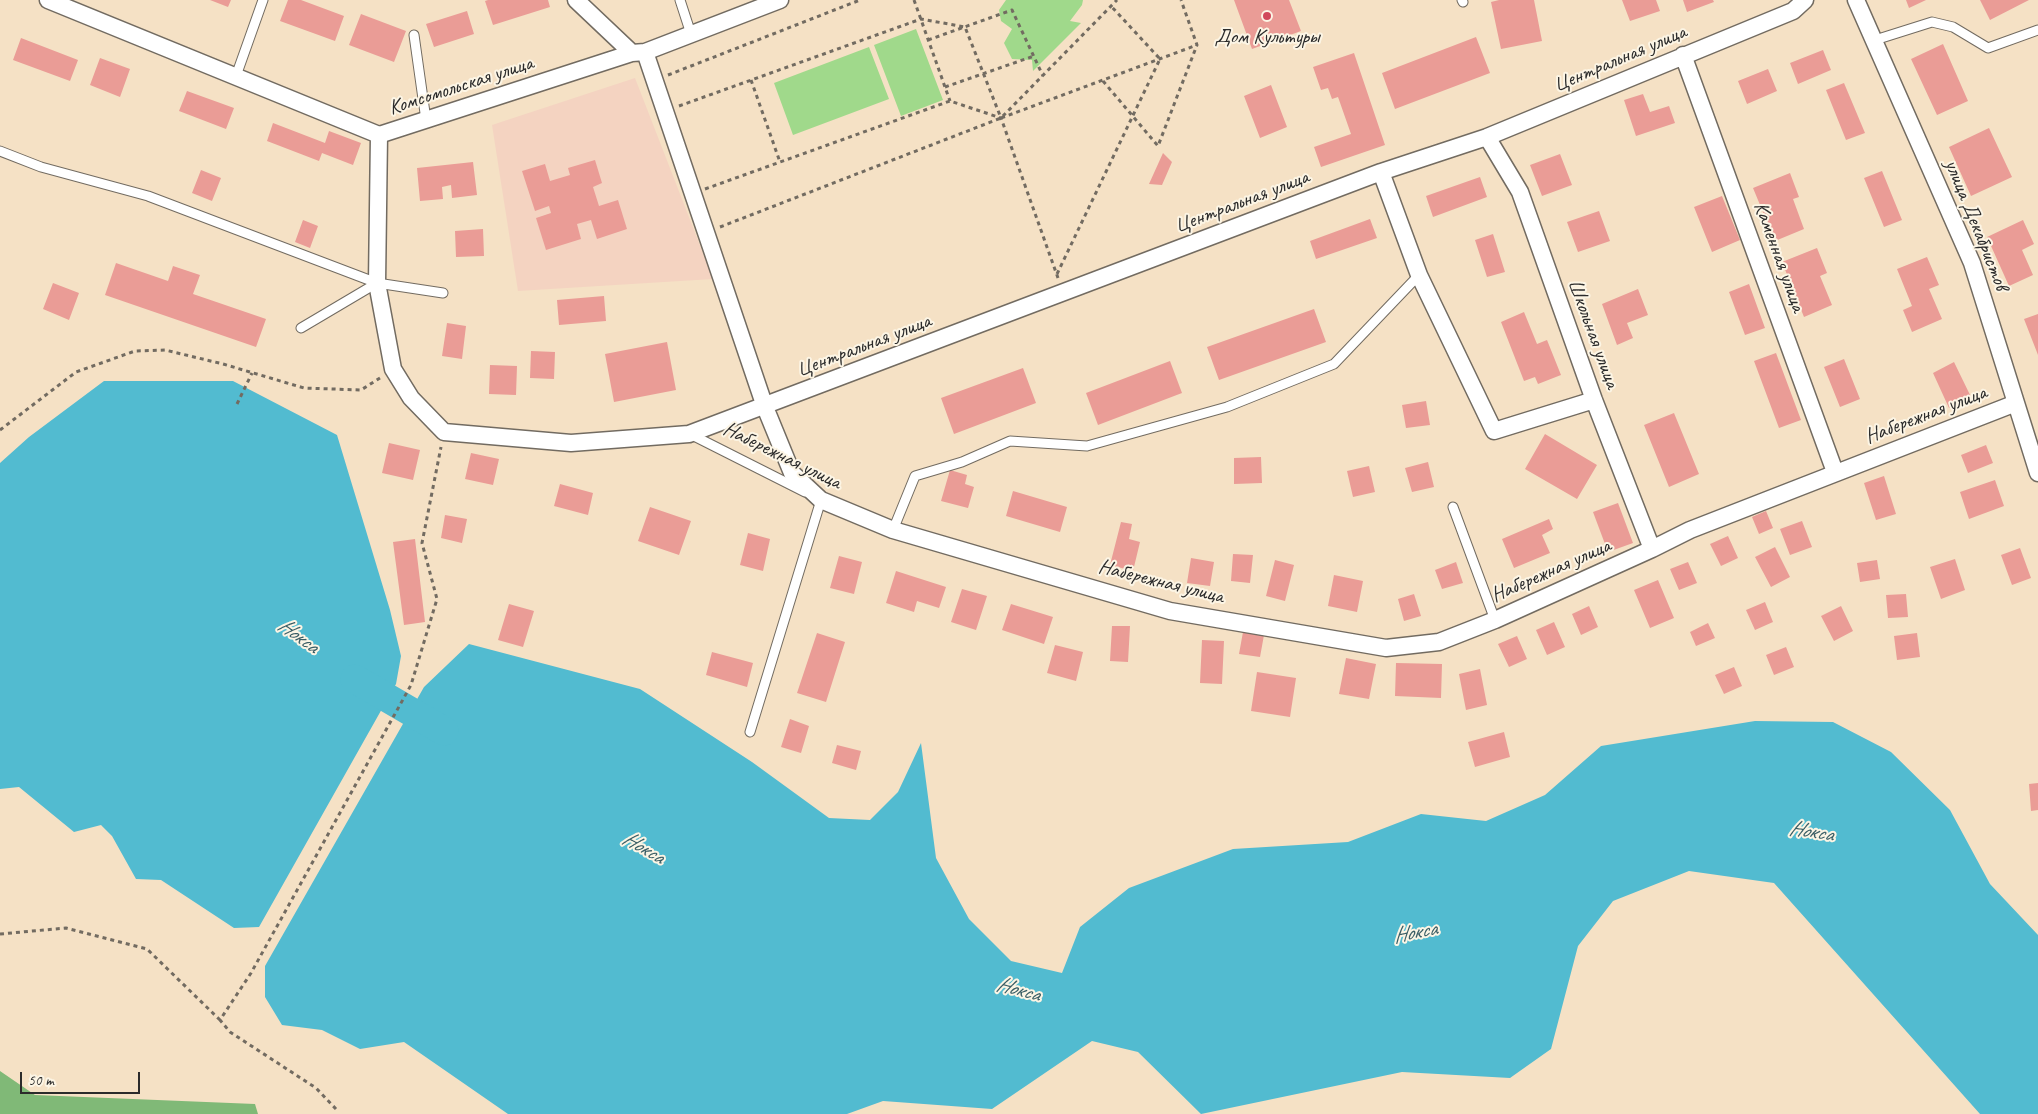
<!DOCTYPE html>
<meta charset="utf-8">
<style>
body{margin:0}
#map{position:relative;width:2038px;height:1114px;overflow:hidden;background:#f5e1c5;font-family:Caveat,sans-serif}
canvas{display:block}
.scale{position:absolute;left:20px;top:1072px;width:120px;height:22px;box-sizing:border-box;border:2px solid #2b2b2b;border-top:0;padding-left:6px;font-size:15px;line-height:18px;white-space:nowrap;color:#2b2b2b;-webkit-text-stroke:4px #fcf5e5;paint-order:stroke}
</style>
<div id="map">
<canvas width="2038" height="1114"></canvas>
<div class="scale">50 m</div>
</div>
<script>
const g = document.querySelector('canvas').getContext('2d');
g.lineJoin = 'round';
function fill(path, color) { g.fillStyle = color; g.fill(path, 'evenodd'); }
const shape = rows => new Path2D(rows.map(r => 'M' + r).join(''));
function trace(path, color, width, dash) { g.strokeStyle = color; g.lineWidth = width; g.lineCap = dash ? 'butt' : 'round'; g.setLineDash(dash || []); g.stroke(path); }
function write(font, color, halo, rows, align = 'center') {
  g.font = font + ' Caveat,sans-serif'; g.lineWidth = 4; g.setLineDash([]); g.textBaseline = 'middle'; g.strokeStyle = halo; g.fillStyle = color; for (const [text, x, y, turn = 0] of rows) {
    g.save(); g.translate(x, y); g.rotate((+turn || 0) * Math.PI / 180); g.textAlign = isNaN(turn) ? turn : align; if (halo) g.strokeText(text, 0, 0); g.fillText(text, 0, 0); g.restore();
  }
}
fill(shape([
 [635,78,713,279,518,291,492,125]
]), '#f4d3c1');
fill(shape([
 [1006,0,1083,0,1082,5,1070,21,1081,23,1033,71,1032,60,1012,59,1004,43,1012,29,1001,21,999,10],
 [916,29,943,100,901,116,874,45],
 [869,47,889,99,793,135,774,83]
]), '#a0d98b');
fill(shape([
 [0,1071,35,1095,255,1104,258,1114,0,1114]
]), '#80b977');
fill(shape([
 [104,381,233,381,337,435,390,610,401,656,396,684,259,927,234,928,161,880,136,879,112,836,101,825,74,832,19,787,0,789,0,463,29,437],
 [469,644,640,689,752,762,829,818,870,820,898,792,921,743,936,858,969,919,1011,961,1062,973,1080,927,1129,888,1233,849,1348,842,1421,814,1486,821,1545,795,1601,746,1755,721,1833,722,1891,752,1950,810,1990,884,2038,935,2038,1114,1980,1114,1774,883,1689,871,1613,901,1578,946,1551,1049,1510,1078,1402,1072,1201,1114,1138,1052,1092,1041,992,1109,883,1101,847,1114,508,1114,404,1042,360,1049,322,1030,282,1025,265,997,265,966,424,687]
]), '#52bbd0');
trace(shape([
 [355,679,444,731]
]), '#52bbd0', 29);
fill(shape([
 [210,0,231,0,228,7],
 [288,0,301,0,344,16,335,41,280,21],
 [488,0,548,0,550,7,493,25,485,1],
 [1234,0,1289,0,1301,31,1252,49],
 [1499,0,1534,0,1542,41,1501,49,1491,2],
 [1622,0,1656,0,1660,11,1630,21],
 [1683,0,1713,0,1714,2,1687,12],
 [1906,0,1926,0,1909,8],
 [1980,0,2029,0,1990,20],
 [467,11,474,34,434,47,426,24],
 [361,14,406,31,394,62,349,45],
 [1476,37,1490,73,1395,109,1382,73],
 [21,38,78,60,70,81,13,60],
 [1943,44,1968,101,1937,115,1911,59],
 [1823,50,1831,70,1798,84,1790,63],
 [1354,53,1385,145,1321,167,1314,147,1351,134,1338,97,1332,99,1328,88,1321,90,1313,67],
 [100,58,130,69,120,97,90,85],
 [1768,69,1777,91,1747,104,1738,81],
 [1844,83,1865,133,1846,140,1826,90],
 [1271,85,1287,127,1260,138,1244,96],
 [187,91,234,108,226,129,179,111],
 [1643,94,1650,112,1669,106,1675,123,1636,136,1624,100],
 [273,123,325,143,329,131,361,143,353,165,322,153,319,161,267,141],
 [1989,128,2012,177,1971,196,1949,147],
 [1163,153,1172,162,1162,185,1149,184],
 [1560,154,1572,185,1542,196,1530,165],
 [595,160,602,183,593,187,599,206,618,200,627,229,597,239,591,220,577,224,581,239,546,250,536,218,551,213,549,206,535,211,522,171,545,164,550,181,570,175,568,168],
 [473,162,477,195,452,198,451,185,442,187,443,199,420,201,417,168],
 [201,170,221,178,212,201,192,193],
 [1882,171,1902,220,1884,227,1864,178],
 [1790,173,1799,197,1793,199,1804,229,1775,241,1753,188],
 [1480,177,1487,197,1433,217,1426,196],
 [1722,196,1740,240,1712,252,1694,207],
 [1599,211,1610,241,1578,252,1567,222],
 [1370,219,1377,238,1316,259,1310,241],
 [303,220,318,226,310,248,295,242],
 [2023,220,2034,244,2022,250,2033,275,2009,286,1987,237],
 [483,229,484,256,456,257,455,231],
 [1493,234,1505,272,1487,277,1475,240],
 [1817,248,1827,273,1820,276,1832,305,1804,317,1782,262],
 [1927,257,1939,285,1929,289,1942,319,1912,332,1903,310,1912,306,1897,269],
 [116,263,168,281,173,266,200,275,193,294,266,319,256,347,105,295],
 [53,283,79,293,69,320,43,309],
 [1749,284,1765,328,1745,335,1729,292],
 [1638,289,1648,315,1627,323,1633,338,1617,345,1602,304],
 [604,296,606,321,559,325,557,300],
 [1314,309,1326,342,1219,380,1207,347],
 [1524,312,1537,344,1547,340,1561,375,1538,384,1535,377,1524,381,1501,322],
 [2038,314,2038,355,2024,319],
 [447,323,466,326,462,359,442,356],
 [667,342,676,390,614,402,605,354],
 [531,351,555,352,554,379,530,378],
 [1776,353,1801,420,1779,428,1754,361],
 [1844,359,1860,399,1840,407,1824,367],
 [1170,361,1182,393,1098,425,1086,393],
 [1954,362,1971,397,1949,408,1933,373],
 [490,365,517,366,516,395,489,394],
 [1023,368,1036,403,954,434,941,398],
 [1426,401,1430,425,1406,428,1402,405],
 [1674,413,1699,474,1669,487,1644,425],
 [1545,434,1597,465,1577,499,1525,469],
 [389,443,420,450,413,480,382,473],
 [1986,445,1993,463,1968,473,1961,455],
 [471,453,499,459,493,485,465,479],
 [1261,457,1262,483,1234,484,1234,458],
 [1428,462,1434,487,1412,492,1405,468],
 [1369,466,1375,492,1353,497,1347,471],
 [950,470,967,475,965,484,974,487,968,508,941,501],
 [1884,476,1896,514,1876,520,1864,483],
 [1995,480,2004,506,1969,519,1960,492],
 [560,484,593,493,588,515,554,506],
 [1013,491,1067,507,1060,532,1006,516],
 [1618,503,1633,543,1608,552,1593,512],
 [650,507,691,521,679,555,638,541],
 [1766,511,1773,528,1759,534,1752,517],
 [445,515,467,519,462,543,441,538],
 [1549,519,1553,529,1542,535,1550,553,1514,568,1502,539],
 [1802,521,1812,547,1790,555,1780,529],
 [1121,522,1132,524,1129,539,1140,542,1133,571,1110,565],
 [748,533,770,539,763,571,740,565],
 [1728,536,1738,558,1721,566,1710,544],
 [415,539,425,622,404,625,393,542],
 [1775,547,1790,577,1771,587,1755,557],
 [2020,548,2031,578,2012,585,2001,555],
 [1233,554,1253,555,1250,583,1231,581],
 [839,556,862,562,854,594,830,588],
 [1191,558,1214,562,1210,586,1187,583],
 [1955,559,1965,590,1941,599,1930,567],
 [1275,560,1294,565,1285,601,1266,596],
 [1877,560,1880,579,1860,582,1857,563],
 [1456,562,1463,583,1442,589,1435,570],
 [1688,562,1697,583,1679,590,1670,569],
 [896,571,946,587,939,608,917,601,914,612,886,603],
 [1334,575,1363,581,1357,612,1328,606],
 [1658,580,1674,618,1650,628,1634,590],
 [962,589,987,596,976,630,951,622],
 [1414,594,1421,616,1404,621,1398,599],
 [1906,594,1908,617,1888,618,1886,595],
 [1765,602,1773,622,1755,630,1746,610],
 [509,604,534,611,523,647,498,640],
 [1011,604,1053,617,1044,644,1002,630],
 [1589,606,1598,627,1581,635,1572,614],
 [1841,606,1853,631,1834,641,1821,616],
 [1554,622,1565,647,1547,655,1536,630],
 [1708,623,1715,638,1696,646,1690,632],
 [1112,626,1130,626,1128,662,1110,661],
 [1243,632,1264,635,1260,657,1239,654],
 [817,633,845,642,826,702,797,693],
 [1917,633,1920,657,1897,660,1894,636],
 [1517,636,1527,659,1509,667,1498,644],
 [1202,640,1224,641,1222,684,1200,683],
 [1055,645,1083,652,1076,681,1047,673],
 [1786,647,1794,667,1774,675,1766,655],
 [712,652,753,663,747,687,706,675],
 [1346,658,1376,664,1369,699,1339,694],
 [1396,663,1442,664,1441,698,1395,696],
 [1734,667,1742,686,1724,694,1715,675],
 [1480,669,1487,705,1466,710,1459,674],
 [1257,672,1296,678,1290,717,1251,711],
 [790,719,809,726,801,753,781,747],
 [1504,732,1510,757,1475,767,1468,742],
 [837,745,861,751,856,770,832,763],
 [2038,783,2038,810,2031,811,2029,784]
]), '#ea9c96');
const service = shape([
 [680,0,691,34],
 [1462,0,1463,2],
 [414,35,426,120],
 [1875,40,1932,22,1953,27,1988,48,2038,30],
 [236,76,263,0],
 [0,151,41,167,148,196,377,283,443,293],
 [301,328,377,283],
 [690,434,805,492],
 [1453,507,1495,620],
 [893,530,915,476,962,462,1010,441,1087,446,1227,407,1334,364,1419,275],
 [750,732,821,500,819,499]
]);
const minor = shape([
 [48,0,379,135,632,53,645,52,780,0],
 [576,0,632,53],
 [1856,0,1972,263,2038,473],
 [645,52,765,407,792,473,821,500,893,530,1170,611,1386,648,1439,642,1495,620,1652,549,1690,530,2016,403],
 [1683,55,1835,472],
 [379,135,377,283,393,369,411,398,444,432,571,443,689,434,1381,172,1487,137,1793,11,1805,0],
 [1487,137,1520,192,1594,400,1652,549],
 [1381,172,1419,275,1494,431,1594,400]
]);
trace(service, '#726b61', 11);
trace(minor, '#726b61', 19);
trace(shape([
 [914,0,950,101],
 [928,40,1012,10,1043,76],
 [668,75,860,0],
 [751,80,780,162],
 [1103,81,1158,146,1197,45,1181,0],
 [945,87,1034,56],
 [679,106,921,19,965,27,1001,118,1197,45],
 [705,189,950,101,1001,118,1058,278],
 [720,227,1001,118,1117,0],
 [1057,274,1160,59,1111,6],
 [237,404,252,373],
 [0,430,76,372,135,351,165,350,223,364,304,388,361,390,380,378],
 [0,934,66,928,147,949,220,1020],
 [336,1109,316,1088,230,1032,220,1020,251,973,411,685,437,599,422,543,441,447]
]), '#726b61', 3, [4, 4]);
trace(service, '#fff', 9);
trace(minor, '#fff', 16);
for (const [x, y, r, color] of [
 [1267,16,5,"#d1495b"]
]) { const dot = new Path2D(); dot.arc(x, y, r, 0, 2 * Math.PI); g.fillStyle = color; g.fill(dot); trace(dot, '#fcf5e5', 2); }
write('21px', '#2b2b2b', '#fcf5e5', [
 ["Дом Культуры",1267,37]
]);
write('21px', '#2b2b2b', '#fcf5e5', [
 ["Центральная улица",1620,59,-23],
 ["Комсомольская улица",461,86,-18],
 ["Центральная улица",1242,202,-21],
 ["улица Декабристов",1976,225,68],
 ["Каменная улица",1779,257,70],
 ["Школьная улица",1593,334,70],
 ["Центральная улица",864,346,-21],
 ["Набережная улица",1926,415,-21],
 ["Набережная улица",782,456,26],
 ["Набережная улица",1551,571,-24],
 ["Набережная улица",1161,582,14]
]);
write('italic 22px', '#395d65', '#fcf5e5', [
 ["Нокса",298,636,36],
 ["Нокса",1811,832,9],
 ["Нокса",643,848,30],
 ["Нокса",1415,933,-11],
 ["Нокса",1018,990,15]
]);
</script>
